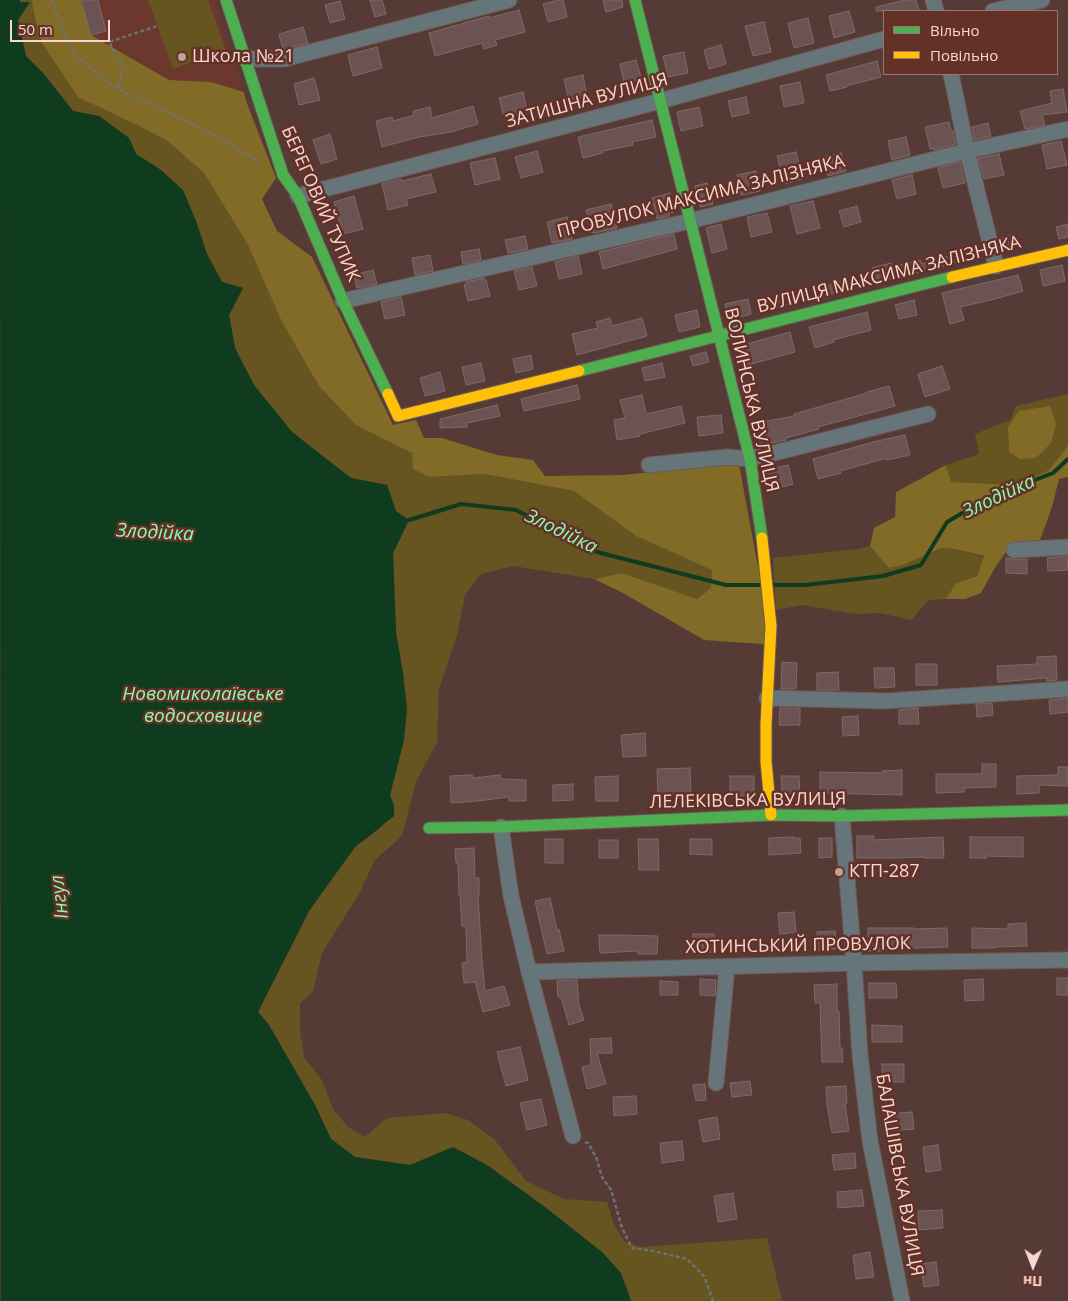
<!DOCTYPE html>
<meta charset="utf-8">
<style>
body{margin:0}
#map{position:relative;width:1068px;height:1301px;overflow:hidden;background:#563a35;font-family:"Open Sans",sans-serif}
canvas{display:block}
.legend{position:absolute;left:883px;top:10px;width:175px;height:65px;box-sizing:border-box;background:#633127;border:1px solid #9e736b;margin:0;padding:6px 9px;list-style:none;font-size:15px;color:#f7d7d0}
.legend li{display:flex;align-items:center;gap:10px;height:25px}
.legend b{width:25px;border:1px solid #9e736b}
.north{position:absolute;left:1008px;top:1241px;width:50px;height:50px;-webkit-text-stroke:4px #633127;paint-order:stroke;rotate:181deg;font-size:14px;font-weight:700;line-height:20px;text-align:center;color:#f7d7d0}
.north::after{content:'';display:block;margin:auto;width:18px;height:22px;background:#f7d7d0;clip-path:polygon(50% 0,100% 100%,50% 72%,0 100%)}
.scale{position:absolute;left:10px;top:20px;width:100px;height:22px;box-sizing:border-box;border:2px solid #f7d7d0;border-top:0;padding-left:6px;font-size:15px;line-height:18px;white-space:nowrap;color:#f7d7d0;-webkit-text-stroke:4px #633127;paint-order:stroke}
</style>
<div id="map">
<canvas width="1068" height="1301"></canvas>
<ul class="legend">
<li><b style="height:6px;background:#4caf50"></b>Вільно</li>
<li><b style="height:6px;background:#ffc107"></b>Повільно</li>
</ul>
<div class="north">Пн</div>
<div class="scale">50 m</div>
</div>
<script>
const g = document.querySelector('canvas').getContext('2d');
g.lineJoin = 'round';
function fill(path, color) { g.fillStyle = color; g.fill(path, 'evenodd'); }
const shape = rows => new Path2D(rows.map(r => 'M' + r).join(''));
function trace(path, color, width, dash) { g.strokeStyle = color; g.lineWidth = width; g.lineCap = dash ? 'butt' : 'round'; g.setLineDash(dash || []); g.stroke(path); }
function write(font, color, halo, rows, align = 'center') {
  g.font = font + ' "Open Sans",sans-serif'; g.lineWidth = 5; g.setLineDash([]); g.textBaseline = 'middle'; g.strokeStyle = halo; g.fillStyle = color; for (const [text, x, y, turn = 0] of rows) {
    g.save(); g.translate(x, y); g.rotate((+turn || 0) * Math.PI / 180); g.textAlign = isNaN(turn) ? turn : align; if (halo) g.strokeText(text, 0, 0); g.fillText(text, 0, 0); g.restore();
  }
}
fill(shape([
 [81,0,215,0,244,92,211,82,170,80,91,35]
]), '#6c372c');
fill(shape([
 [20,0,32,0,33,3,135,124,166,140,204,173,248,245,281,320,356,425,412,453,430,477,485,474,574,491,636,536,713,570,711,588,697,599,622,573,594,579,513,566,481,574,465,595,457,635,439,689,437,742,416,782,402,836,375,860,359,894,322,953,313,992,300,1003,300,1030,304,1057,322,1080,333,1109,348,1127,365,1137,387,1118,445,1113,468,1120,495,1140,526,1181,564,1199,607,1202,614,1225,625,1242,641,1247,767,1238,782,1301,631,1301,621,1273,453,1147,410,1165,355,1157,331,1139,315,1105,269,1025,258,1011,309,911,355,847,378,830,394,806,390,795,407,709,403,673,396,633,393,553,409,520,396,511,387,485,351,478,338,468,292,432,253,385,235,348,229,315,243,288,222,282,207,254,196,221,161,170,136,154,129,138,99,116,73,111,43,73,26,56,18,20,29,2,20,2],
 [148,0,208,0,226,50,173,69],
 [1068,394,1068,445,1049,470,1022,483,997,484,951,482,946,465,979,454,975,434,1010,420,1016,406],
 [870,546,889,568,903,565,941,548,955,549,984,557,977,576,956,583,946,599,929,600,911,620,880,613,856,614,802,605,776,610,773,558,858,549]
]), '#665421');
fill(shape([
 [32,0,81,0,91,35,169,80,211,82,244,92,246,101,276,178,262,199,277,231,312,257,393,425,416,420,424,438,442,438,497,455,533,460,545,476,622,475,739,464,756,557,776,645,704,640,623,593,594,579,622,573,697,599,711,588,712,570,636,536,574,491,485,474,430,477,413,469,412,453,356,425,319,386,281,320,248,245,204,173,166,140,135,124,78,97,42,43,34,14],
 [1050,406,1056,424,1051,443,1036,458,1020,459,1009,452,1008,427,1019,411],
 [1068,445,1068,477,1059,479,1052,507,1040,540,1011,545,996,566,981,593,965,599,946,599,956,583,977,576,984,556,955,549,941,548,903,565,889,568,870,546,874,528,895,517,896,492,946,465,951,482,997,484,1022,483,1049,470]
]), '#826b27');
fill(shape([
 [0,0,20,0,20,2,30,2,18,20,26,56,43,73,73,111,99,116,129,138,136,154,161,170,183,190,196,221,207,254,222,282,243,288,229,315,235,348,254,385,292,432,338,468,351,478,387,485,396,511,409,520,393,553,396,633,403,673,407,709,404,740,390,795,394,806,394,816,355,847,309,911,258,1012,269,1025,315,1105,331,1139,355,1157,410,1165,453,1147,487,1165,545,1207,602,1252,621,1273,631,1301,1,1301]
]), '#0f3b1f');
trace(shape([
 [406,521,461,504,516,510,597,552,726,585,759,585],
 [774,585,805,585,883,576,921,565,947,522,988,498,1053,473,1068,459]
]), '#0f3b1f', 4);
const building = shape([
 [81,0,98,0,106,31,91,35,81,0],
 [370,0,382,0,386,14,375,17,370,0],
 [558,0,563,0,567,17,548,22,543,4,558,0],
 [603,0,622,0,623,7,606,12,603,0],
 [905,0,916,0,919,11,876,11,876,7,905,0],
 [340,1,345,19,330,23,325,5,340,1],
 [519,10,525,32,495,40,497,45,484,49,482,43,435,56,429,33,489,16,489,18,519,10],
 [849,11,855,32,834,38,829,16,849,11],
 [808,18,814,43,794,48,788,23,808,18],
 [764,22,771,52,753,56,745,26,764,22],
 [303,27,308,43,283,50,279,34,303,27],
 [721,45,726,64,709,69,704,50,721,45],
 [377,47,382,68,353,76,348,55,377,47],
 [684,52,688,73,668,77,663,56,684,52],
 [636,60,643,84,625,88,620,64,636,60],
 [877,61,881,77,846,86,847,87,830,91,826,75,877,61],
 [583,75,587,97,569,100,564,79,583,75],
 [314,78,320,100,299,105,294,84,314,78],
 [800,82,804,103,784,107,780,86,800,82],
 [1063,89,1067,112,1042,115,1045,125,1025,129,1020,111,1052,103,1050,91,1063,89],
 [523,92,527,111,504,117,499,98,523,92],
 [746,97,749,113,732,117,728,101,746,97],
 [473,106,478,124,451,132,419,137,382,147,376,121,392,117,393,121,414,115,413,111,430,107,432,118,473,106],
 [699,107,703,126,681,131,677,112,699,107],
 [652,120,656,137,632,142,633,145,603,151,603,153,583,158,578,137,652,120],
 [949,122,951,131,953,131,956,144,934,150,933,148,930,149,925,127,949,122],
 [988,123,991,136,974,140,972,127,988,123],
 [330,134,337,159,321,164,313,140,330,134],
 [906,137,910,155,892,160,888,141,906,137],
 [1061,141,1067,165,1047,169,1042,145,1061,141],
 [537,151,543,172,521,178,515,157,537,151],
 [796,152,803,179,784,184,777,156,796,152],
 [841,153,846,171,828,176,823,157,841,153],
 [999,154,1004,175,984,179,978,158,999,154],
 [495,158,500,179,475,185,470,163,495,158],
 [960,162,965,183,943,188,938,168,960,162],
 [756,171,760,191,741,195,737,175,756,171],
 [431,174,436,192,406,199,408,205,388,210,382,184,401,179,402,181,431,174],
 [912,175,916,194,897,199,892,180,912,175],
 [707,183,713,204,700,207,695,186,707,183],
 [670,193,674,212,669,213,669,216,657,219,652,198,670,193],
 [354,196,363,229,343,234,334,202,354,196],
 [813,201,820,228,797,234,790,206,813,201],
 [611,204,617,228,594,233,594,232,592,233,586,210,611,204],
 [857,206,861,222,844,227,839,211,857,206],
 [767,213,772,232,751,237,747,217,767,213],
 [567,217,572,239,552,243,547,222,567,217],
 [721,224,727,249,712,253,706,228,721,224],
 [1068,224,1068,237,1059,239,1056,227,1068,224],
 [674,234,677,249,603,269,599,252,674,234],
 [1011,235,1014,249,1002,251,999,239,1011,235],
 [525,236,528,249,508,253,505,240,525,236],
 [479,249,481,260,463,264,461,252,479,249],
 [959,253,962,261,875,283,872,268,891,263,892,267,920,260,922,264,959,253],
 [430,255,433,271,415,275,412,258,430,255],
 [578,256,582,274,559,279,555,262,578,256],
 [1062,265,1065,281,1043,286,1040,270,1062,265],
 [532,267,537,286,519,290,514,271,532,267],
 [373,270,377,284,357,288,354,275,373,270],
 [1018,275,1023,291,995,299,960,307,964,320,950,324,942,293,1018,275],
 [484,278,484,280,486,280,490,296,468,301,464,285,466,284,466,282,484,278],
 [844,280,847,290,829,294,826,286,844,280],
 [401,297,405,315,385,319,381,302,401,297],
 [780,297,782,306,771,309,769,299,780,297],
 [748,299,751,314,729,320,725,304,748,299],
 [914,300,917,315,899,319,895,305,914,300],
 [697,310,700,327,679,332,675,315,697,310],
 [867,312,871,330,833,340,834,342,815,348,809,327,867,312],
 [610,318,612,326,642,318,647,336,577,355,572,334,598,328,596,322,610,318],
 [790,332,795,352,748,365,743,345,790,332],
 [706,352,709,362,693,366,690,356,706,352],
 [531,355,533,369,516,373,513,359,531,355],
 [481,363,485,381,466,385,462,367,481,363],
 [662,363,665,377,645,381,642,368,662,363],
 [942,366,950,389,925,397,918,374,942,366],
 [440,372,445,391,425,396,420,378,440,372],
 [577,385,580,399,524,411,521,399,577,385],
 [889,386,895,406,818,427,819,429,786,438,786,440,761,445,757,423,794,416,794,414,867,393,867,392,889,386],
 [642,395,646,414,681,406,685,423,640,434,640,436,617,440,614,420,625,418,620,400,642,395],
 [497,405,500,416,467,423,467,427,440,428,440,419,497,405],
 [721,415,723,433,699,436,697,417,721,415],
 [905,435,910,455,887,460,887,458,840,471,841,473,818,479,813,459,873,442,905,435],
 [788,465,793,484,772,490,767,470,788,465],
 [1067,556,1068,570,1048,571,1047,558,1067,556],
 [1006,558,1015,559,1027,559,1027,574,1006,573,1006,558],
 [1056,656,1057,680,1047,681,1047,678,998,682,997,666,1037,664,1037,657,1056,656],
 [782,662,797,663,796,689,781,689,782,662],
 [916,664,937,664,937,685,916,685,916,664],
 [874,668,894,668,895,687,875,688,874,668],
 [838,672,839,690,817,690,817,673,838,672],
 [1068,698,1068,712,1050,714,1049,700,1068,698],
 [992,703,993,715,977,717,976,704,992,703],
 [780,708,800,708,800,725,779,725,780,708],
 [918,708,919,724,899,724,899,710,918,708],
 [858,716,859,735,843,736,842,717,858,716],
 [645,733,646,756,623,757,621,735,645,733],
 [982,764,996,764,996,787,964,788,964,792,936,793,936,774,982,774,982,764],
 [1058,767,1068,767,1068,786,1039,785,1039,793,1017,794,1017,776,1058,775,1058,767],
 [690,768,691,794,658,795,657,769,690,768],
 [902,770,902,795,820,793,820,772,882,773,882,771,902,770],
 [472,775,473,778,500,775,501,779,526,780,526,801,509,801,509,797,477,801,451,803,450,776,472,775],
 [618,776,618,801,596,801,595,777,618,776],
 [730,776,754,776,754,796,730,796,730,776],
 [781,776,799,776,800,793,782,793,781,776],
 [573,784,573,800,553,801,553,785,573,784],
 [857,836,874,836,874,840,943,837,944,858,924,858,924,857,894,858,857,858,857,836],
 [793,837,793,838,800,838,801,853,769,855,769,838,793,837],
 [970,837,1023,837,1023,857,986,856,986,858,970,858,970,837],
 [819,838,832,838,832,857,819,858,819,838],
 [545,839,563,839,563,863,545,863,545,839],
 [638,839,658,839,659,870,639,870,638,839],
 [690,839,712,839,712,855,690,854,690,839],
 [599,840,618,840,618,858,599,858,599,840],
 [474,848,475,878,479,878,479,895,478,895,482,961,485,991,504,986,510,1005,483,1012,475,982,464,983,462,963,467,962,466,926,462,926,460,895,459,895,458,863,456,863,455,849,474,848],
 [550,898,557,930,559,929,564,951,547,954,535,901,550,898],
 [794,912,796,932,780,934,778,913,794,912],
 [1026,923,1027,946,994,947,994,948,972,948,972,928,1008,929,1008,924,1026,923],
 [868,928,914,928,914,929,947,928,948,947,886,949,886,951,868,951,868,928],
 [835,931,836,949,818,950,817,932,835,931],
 [693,934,714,934,715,952,693,953,693,934],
 [599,935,619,935,658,936,657,954,638,954,638,951,600,953,599,935],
 [1057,978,1068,978,1068,995,1057,995,1057,978],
 [700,979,716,980,715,996,700,995,700,979],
 [983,979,984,1000,965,1001,964,980,983,979],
 [577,980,579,1005,584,1020,569,1025,561,997,558,997,557,981,577,980],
 [660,981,678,982,678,995,660,995,660,981],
 [869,983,896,983,897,998,869,998,869,983],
 [837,984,837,1011,839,1011,840,1048,842,1048,843,1062,822,1062,820,1003,815,1003,814,985,837,984],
 [872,1025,902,1026,902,1042,872,1042,872,1025],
 [611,1038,612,1053,597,1053,606,1084,587,1089,582,1067,591,1065,590,1039,611,1038],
 [520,1047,528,1080,506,1086,497,1052,520,1047],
 [882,1064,904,1064,904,1082,882,1082,882,1064],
 [750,1081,752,1095,732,1097,730,1083,750,1081],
 [705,1084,706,1100,696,1101,693,1085,705,1084],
 [846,1086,847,1103,845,1103,849,1131,832,1133,827,1104,826,1087,846,1086],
 [636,1096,637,1114,614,1116,613,1097,636,1096],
 [541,1099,547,1125,527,1130,520,1103,541,1099],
 [912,1112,914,1129,890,1131,888,1114,912,1112],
 [717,1117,720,1139,703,1142,699,1120,717,1117],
 [682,1141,684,1160,662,1163,660,1143,682,1141],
 [938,1145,941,1170,926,1172,923,1147,938,1145],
 [855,1153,856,1168,834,1170,832,1155,855,1153],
 [862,1190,864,1206,838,1208,837,1192,862,1190],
 [733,1193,737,1219,718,1222,714,1196,733,1193],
 [942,1210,943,1228,919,1230,918,1211,942,1210],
 [870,1252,874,1277,856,1279,853,1255,870,1252],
 [936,1262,939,1285,924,1287,921,1264,936,1262]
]);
fill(building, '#6a5352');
trace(building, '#816968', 1);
const street = shape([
 [933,0,936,11],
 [993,11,1042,0],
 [245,59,284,59,509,0],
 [951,74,967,151,996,266],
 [298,196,660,101,884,39],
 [343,301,690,221,967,151,1068,129],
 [649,465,727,457,750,459,928,414],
 [1014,550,1068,547],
 [767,698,886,701,1068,689],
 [842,816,854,963,860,1055,870,1141,902,1301],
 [501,827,511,896,529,972,573,1136],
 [529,972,854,963,1068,960],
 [716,1083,727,967]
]);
const fast = shape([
 [226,0,283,175,298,196,343,301,388,394],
 [635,0,750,459,762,538],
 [579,371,952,277],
 [429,828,501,827,771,815,842,816,1068,810]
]);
const slow = shape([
 [952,277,1068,250],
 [388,394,398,416,579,371],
 [762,538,771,626,766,724,766,761,771,815]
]);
trace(street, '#715853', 17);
trace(fast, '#715853', 13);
trace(slow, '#715853', 13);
trace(shape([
 [52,0,60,25,74,55,118,89,195,125,260,162],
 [118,89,123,66,109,42,157,26],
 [585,1142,588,1143,596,1157,602,1177,611,1190,622,1228,632,1248,653,1251,687,1259,704,1276,713,1301]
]), '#6d7273', 2.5, [4, 2.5]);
trace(street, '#667579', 15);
trace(fast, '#4caf50', 11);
trace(slow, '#ffc107', 11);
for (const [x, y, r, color] of [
 [182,57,5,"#bfa09a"],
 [839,872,5,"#bfa09a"]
]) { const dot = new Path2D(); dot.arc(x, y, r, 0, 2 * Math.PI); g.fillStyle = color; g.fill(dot); trace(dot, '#633127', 2); }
write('18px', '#f7d7d0', '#633127', [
 ["Школа №21",192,57],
 ["КТП-287",849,872]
], 'left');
write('18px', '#f7d7d0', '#633127', [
 ["ЗАТИШНА ВУЛИЦЯ",587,101,-15],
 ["ПРОВУЛОК МАКСИМА ЗАЛІЗНЯКА",701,197,-14],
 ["БЕРЕГОВИЙ ТУПИК",320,204,66],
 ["ВУЛИЦЯ МАКСИМА ЗАЛІЗНЯКА",889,275,-14],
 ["ВОЛИНСЬКА ВУЛИЦЯ",751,400,77],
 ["ЛЕЛЕКІВСЬКА ВУЛИЦЯ",748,801,-1],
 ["ХОТИНСЬКИЙ ПРОВУЛОК",798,946,-1],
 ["БАЛАШІВСЬКА ВУЛИЦЯ",899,1175,80]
]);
write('italic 19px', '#88fcad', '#633127', [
 ["Злодійка",999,497,-25],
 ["Злодійка",561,532,26],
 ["Злодійка",155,533,3],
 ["Новомиколаївське",203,695],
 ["водосховище",203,717],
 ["Інгул",60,897,-97]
]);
</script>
